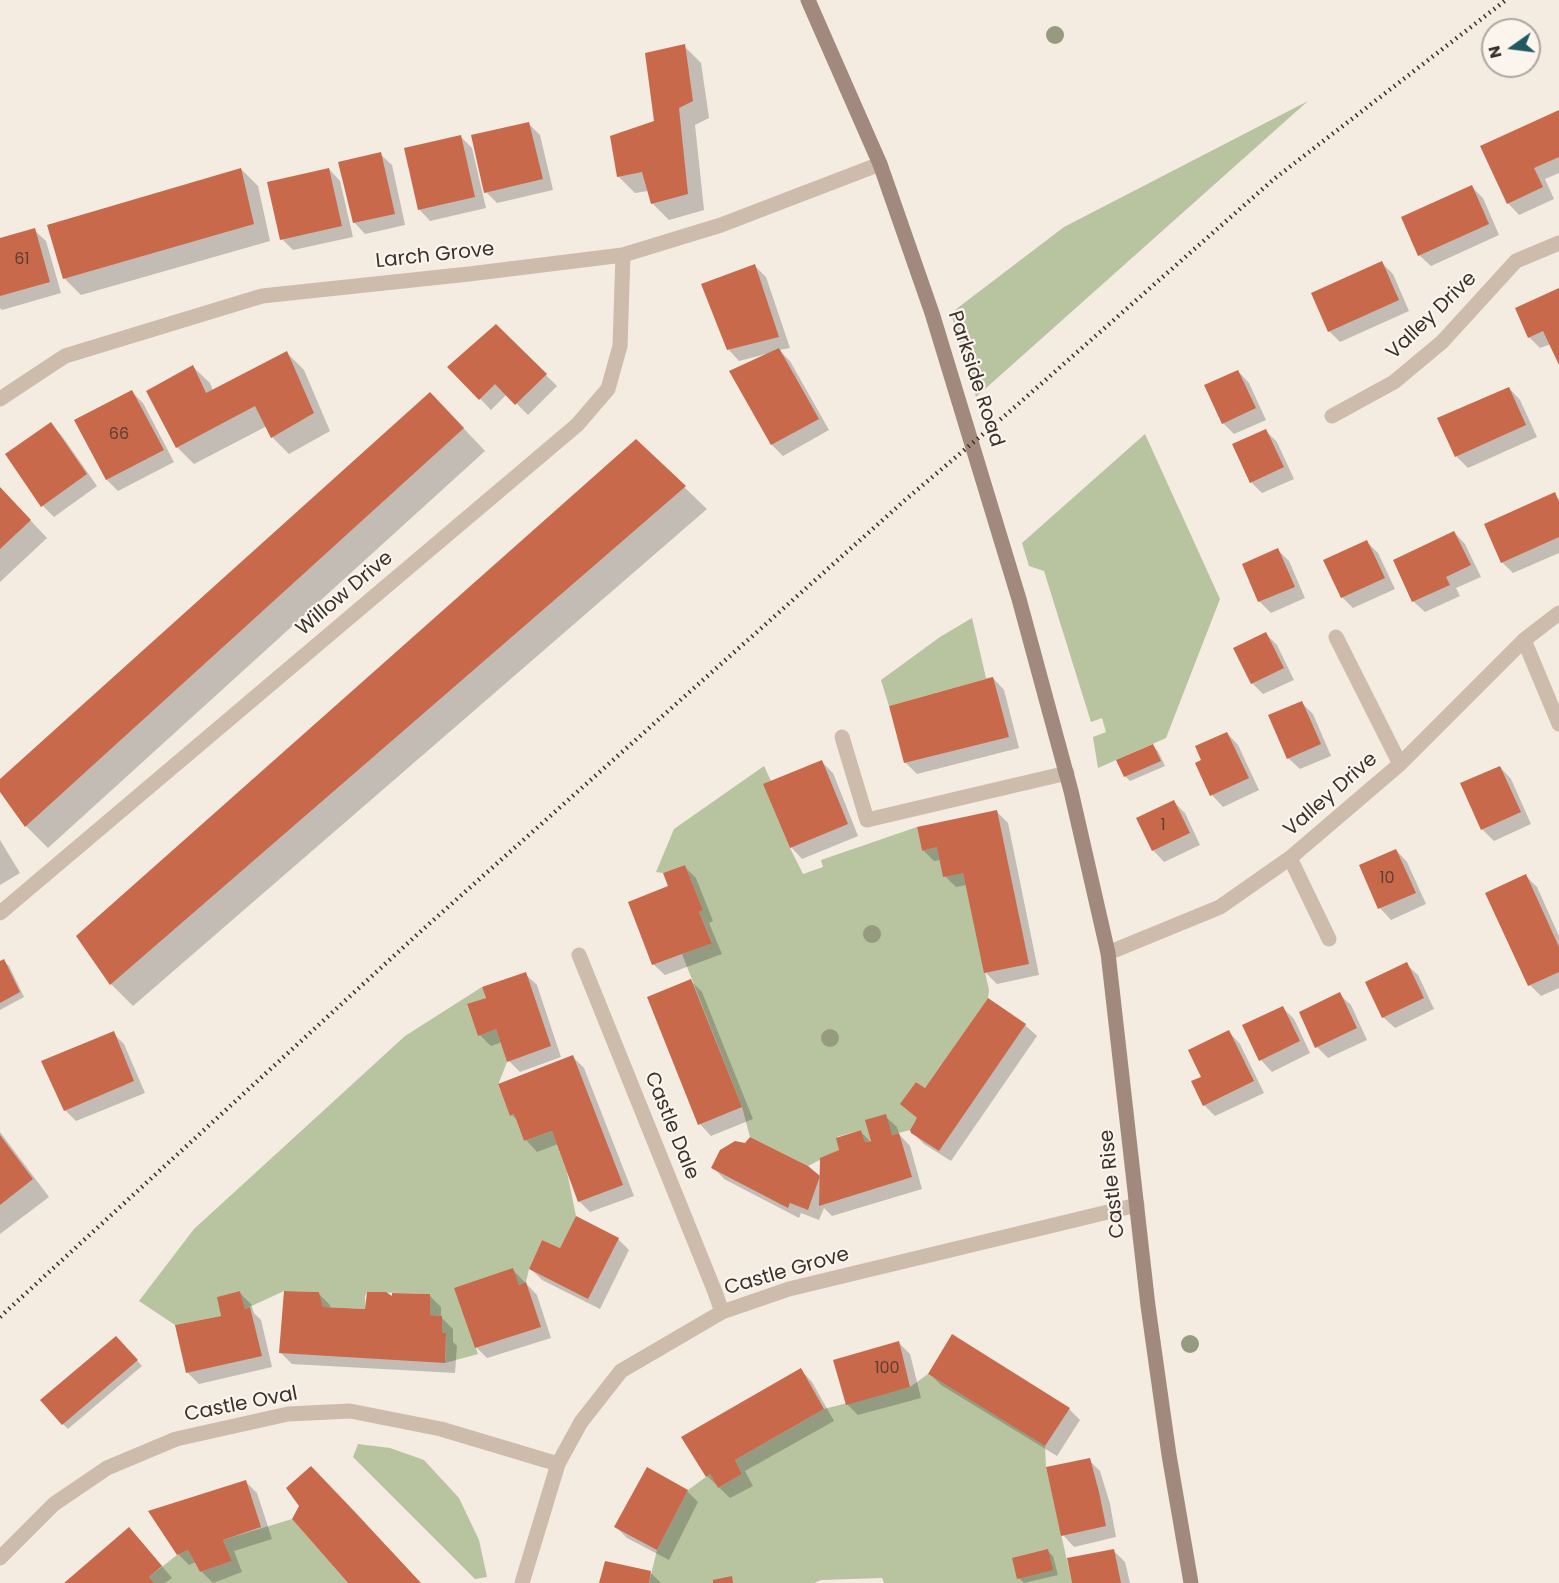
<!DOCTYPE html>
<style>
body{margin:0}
#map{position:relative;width:1559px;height:1583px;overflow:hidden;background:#f4ebe1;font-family:Poppins,sans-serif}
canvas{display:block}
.north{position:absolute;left:1481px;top:18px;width:60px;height:60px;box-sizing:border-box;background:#fbf5ee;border:2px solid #aea6a0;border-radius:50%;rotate:256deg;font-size:16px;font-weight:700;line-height:24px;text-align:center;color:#3b302b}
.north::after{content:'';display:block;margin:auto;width:21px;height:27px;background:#1f5a5e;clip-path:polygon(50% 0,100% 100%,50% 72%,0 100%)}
</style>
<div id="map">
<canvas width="1559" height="1583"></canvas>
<div class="north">N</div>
</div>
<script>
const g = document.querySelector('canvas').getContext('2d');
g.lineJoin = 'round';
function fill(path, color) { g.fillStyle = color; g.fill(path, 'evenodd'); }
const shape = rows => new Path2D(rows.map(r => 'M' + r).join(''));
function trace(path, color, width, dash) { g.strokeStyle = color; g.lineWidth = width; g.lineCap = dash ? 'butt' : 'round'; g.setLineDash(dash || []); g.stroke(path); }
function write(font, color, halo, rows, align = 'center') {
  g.font = font + ' Poppins,sans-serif'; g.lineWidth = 4.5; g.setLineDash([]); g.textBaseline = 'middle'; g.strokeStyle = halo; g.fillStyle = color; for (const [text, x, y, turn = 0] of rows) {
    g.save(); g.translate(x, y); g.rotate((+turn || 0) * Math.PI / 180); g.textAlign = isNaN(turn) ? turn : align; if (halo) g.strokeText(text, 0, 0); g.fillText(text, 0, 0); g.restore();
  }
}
fill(shape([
 [1308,101,976,397,951,313,1064,227],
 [1145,434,1220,599,1166,738,1098,768,1093,737,1106,732,1102,718,1091,722,1044,571,1029,566,1022,543],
 [972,618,986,678,993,677,889,706,881,680,940,637],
 [764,766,771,781,764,785,790,848,803,874,823,867,821,860,917,827,922,851,937,847,963,873,989,990,988,998,927,1085,925,1088,916,1082,901,1104,917,1118,910,1130,865,1142,861,1130,837,1137,839,1150,808,1166,750,1137,742,1107,682,954,712,942,699,912,703,910,685,865,663,873,656,872,674,829],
 [482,987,486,998,467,1005,478,1035,496,1029,507,1062,498,1085,510,1115,514,1114,524,1141,552,1131,567,1172,576,1216,560,1248,542,1240,529,1269,526,1282,519,1285,513,1269,455,1288,478,1354,445,1363,446,1334,442,1333,442,1316,430,1315,430,1294,367,1292,365,1296,365,1309,323,1307,319,1292,284,1291,245,1309,240,1291,218,1297,221,1316,175,1325,139,1301,194,1229,405,1036],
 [928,1374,1045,1446,1046,1467,1072,1583,884,1583,882,1578,821,1580,814,1583,649,1583,657,1550,688,1490,710,1474,718,1488,742,1474,735,1460,824,1409,910,1387],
 [358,1444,390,1448,424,1460,459,1498,479,1540,487,1577,475,1579,353,1457],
 [292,1519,348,1583,154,1583,149,1577,177,1555,188,1550,200,1572,232,1561,223,1540]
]), '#b8c4a0');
fill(shape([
 [684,46,701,63,709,118,695,125,704,210,669,220,652,203,648,191,635,193,618,176,656,122],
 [1559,112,1559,173,1545,179,1554,199,1519,215,1508,203],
 [529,124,540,135,553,190,497,203,486,192],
 [461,137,472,148,486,208,430,221,419,209],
 [380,154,392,165,405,225,365,234,354,222],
 [241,169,258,186,270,241,81,295,64,278],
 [329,169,340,181,353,237,293,250,282,239],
 [1472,187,1483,198,1499,235,1431,266,1419,255],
 [34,230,46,241,61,293,2,310,0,308,0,239],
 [1382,263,1393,274,1409,311,1340,342,1329,331],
 [755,266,766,277,790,348,779,350,790,361,829,430,783,456,772,445,731,372,767,355,766,354,739,361,728,349],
 [1559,290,1559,362,1551,344,1540,348,1529,337],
 [496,326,557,386,528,415,507,394,491,410,449,367],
 [287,353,304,370,330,431,289,454,273,438,267,426,194,464,177,447,193,367,210,383,213,391],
 [1238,371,1249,383,1266,420,1234,434,1223,423],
 [1509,388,1520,400,1537,437,1468,468,1457,457,1439,419],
 [132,392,143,403,174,462,118,491,107,480,76,420],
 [452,416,485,451,48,848,26,826,0,789,0,781],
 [51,424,62,436,97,486,54,517,43,506],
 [1266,431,1277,442,1294,479,1262,493,1251,482],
 [636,441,707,509,133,1006,111,984],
 [0,488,47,538,0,582],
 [1554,494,1559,499,1559,553,1513,573,1502,562],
 [1454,532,1465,544,1481,577,1456,588,1460,596,1425,612,1413,601],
 [1367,542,1378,553,1395,589,1353,608,1342,597],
 [1278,550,1289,561,1305,598,1271,613,1259,601],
 [1266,634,1277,645,1294,680,1263,694,1252,683],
 [993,678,1004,690,1019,748,917,774,905,762],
 [1302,703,1313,714,1331,756,1300,769,1288,758],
 [1227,733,1238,745,1259,790,1223,807,1212,795,1197,763,1203,760],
 [1153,746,1158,751,1165,766,1130,781,1125,776],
 [822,762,833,773,858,836,802,859,791,847],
 [1500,767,1511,779,1531,824,1494,841,1483,830,1462,784],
 [1174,802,1185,813,1200,845,1164,862,1153,850],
 [997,812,1008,823,1039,975,997,984,986,973,967,885,956,887,945,876,941,860,934,861,923,850],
 [0,840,20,873,0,885],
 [1396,850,1407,862,1426,904,1391,920,1380,908],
 [685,867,696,878,713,921,709,923,722,954,665,975,653,964,670,887],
 [1526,876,1537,887,1559,936,1559,988,1541,996,1530,985],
 [4,961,9,966,24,997,0,1010,0,963],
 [1406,964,1418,975,1434,1009,1395,1028,1383,1017],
 [525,974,537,985,561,1057,520,1072,509,1061,502,1042,491,1046,480,1035,488,999],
 [691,981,702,992,753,1119,711,1136,700,1124,649,997],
 [1339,994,1351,1005,1367,1040,1328,1058,1317,1047],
 [1283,1008,1294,1019,1310,1053,1272,1072,1261,1060,1244,1026],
 [1025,1025,1037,1036,951,1161,924,1144,912,1132,925,1090],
 [1229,1032,1240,1044,1264,1093,1215,1116,1204,1105,1203,1077],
 [113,1033,124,1044,145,1093,76,1121,65,1110],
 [573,1057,584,1068,634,1196,590,1212,579,1201,558,1144,537,1152,526,1140,518,1121,512,1115],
 [885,1116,897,1127,899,1134,910,1146,922,1189,832,1216,824,1208,819,1220,801,1213,799,1218,724,1179,713,1167,807,1167,822,1179,841,1150,861,1132,874,1145],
 [0,1132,49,1197,0,1234],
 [618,1239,629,1250,600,1309,542,1280,531,1269,561,1250],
 [513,1270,537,1295,551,1338,487,1358,476,1347],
 [240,1293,251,1304,254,1313,261,1320,272,1367,199,1384,187,1372],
 [319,1294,330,1305,331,1309,366,1311,393,1299,430,1296,441,1307,441,1317,453,1329,453,1342,457,1346,455,1373,292,1364,281,1353],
 [121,1343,142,1366,68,1429,63,1424],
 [899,1343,910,1354,921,1398,858,1415,847,1404],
 [801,1370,812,1382,834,1421,745,1471,753,1486,730,1498,707,1476],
 [930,1374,1069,1409,1080,1420,1057,1456,941,1385],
 [1089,1460,1100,1471,1110,1504,1116,1537,1074,1547,1063,1535],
 [246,1482,257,1493,272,1539,234,1551,242,1572,213,1583,201,1571,196,1562,189,1565,178,1554],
 [687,1491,698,1502,669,1560,627,1538,616,1527],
 [140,1540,172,1578,165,1583,67,1583],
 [1048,1551,1053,1556,1058,1575,1024,1583,1019,1578],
 [1114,1551,1125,1562,1130,1583,1074,1583],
 [651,1573,661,1583,601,1583]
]), '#0003');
fill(shape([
 [685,44,693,101,679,108,688,194,651,204,642,172,617,177,610,136,654,121,645,53],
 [1559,110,1559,157,1534,168,1543,187,1507,204,1480,146],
 [529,122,543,179,484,193,471,135],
 [461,135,475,197,418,210,404,148],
 [381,152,395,214,353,223,338,162],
 [241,168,254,224,63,279,47,225],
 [329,168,342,226,280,240,267,182],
 [1472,185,1489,224,1418,256,1401,217],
 [35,228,50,282,0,296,0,238],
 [1382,261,1399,300,1328,332,1311,293],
 [755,264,779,337,727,350,701,284],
 [1559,288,1559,365,1543,331,1528,338,1515,308],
 [496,324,547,374,515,405,495,384,479,400,447,367],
 [779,348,819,419,771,445,729,371],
 [287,351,314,413,271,438,255,406,176,448,146,391,193,365,206,393],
 [1238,370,1256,408,1222,424,1204,385],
 [1509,387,1526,425,1455,457,1437,418],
 [132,390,164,450,106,480,74,420],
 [430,392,464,428,25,827,0,792,0,779],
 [51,422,87,474,41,507,5,454],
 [1266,429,1284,467,1250,483,1232,444],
 [636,439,686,486,110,985,76,936],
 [0,487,31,520,0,549],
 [1555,492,1559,502,1559,537,1501,563,1484,524],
 [1454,531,1471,565,1446,577,1450,585,1412,602,1393,560],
 [1367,540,1385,578,1341,598,1323,560],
 [1278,548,1295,587,1258,602,1242,564],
 [1266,632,1284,668,1251,684,1233,648],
 [993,677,1009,737,904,763,889,706],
 [1302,701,1321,744,1287,759,1268,715],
 [1227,732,1249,778,1210,796,1195,763,1201,760,1195,746],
 [1153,744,1161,761,1124,777,1116,760],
 [822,760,848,824,790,848,763,784],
 [1500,766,1521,812,1481,830,1460,783],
 [1174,800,1190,833,1152,851,1136,818],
 [997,810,1029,964,984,973,963,873,943,877,937,847,922,851,917,827],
 [1396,849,1416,893,1378,909,1359,865],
 [685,865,703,910,699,912,712,943,652,965,628,902,668,886,663,873],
 [1526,874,1559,947,1559,972,1528,986,1485,893],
 [4,959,20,992,0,1003,0,961],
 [1407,962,1424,998,1382,1018,1365,982],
 [526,972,551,1046,507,1062,496,1029,478,1036,467,1004,486,998,482,987],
 [691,979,742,1107,698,1125,647,997],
 [1340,992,1357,1028,1315,1048,1299,1012],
 [988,998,1026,1024,939,1151,911,1133,910,1130,917,1118,900,1104,916,1082,925,1088,927,1085],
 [1283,1006,1300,1041,1259,1061,1242,1025],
 [1229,1030,1254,1081,1203,1106,1191,1081,1201,1077,1188,1050],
 [114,1031,134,1081,64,1111,41,1061],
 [573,1055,623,1185,578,1202,552,1131,524,1141,514,1114,510,1116,498,1084],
 [886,1114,892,1135,899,1133,912,1177,819,1206,820,1158,839,1150,836,1138,861,1130,865,1142,871,1141,865,1120],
 [0,1135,33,1179,0,1205],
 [750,1137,808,1166,820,1176,808,1210,790,1203,788,1208,711,1168,720,1150,735,1141,745,1143],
 [576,1216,619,1238,588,1299,529,1269,542,1240,560,1248],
 [513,1268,519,1285,526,1282,541,1327,475,1348,454,1288],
 [240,1291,245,1309,250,1307,262,1356,186,1373,175,1325,221,1316,217,1297],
 [284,1291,319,1292,323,1307,365,1309,367,1292,386,1292,392,1296,392,1293,430,1294,430,1315,442,1316,442,1333,446,1333,445,1363,279,1353],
 [952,1334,1070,1408,1045,1446,928,1374],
 [116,1336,138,1360,62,1425,40,1400],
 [899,1341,910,1387,846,1405,833,1360],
 [801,1368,824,1409,735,1460,742,1474,718,1488,710,1474,706,1477,681,1437],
 [1090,1458,1099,1492,1106,1526,1061,1536,1046,1467],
 [311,1466,354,1511,421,1583,348,1583,292,1519,299,1506,286,1488],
 [647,1467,688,1490,657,1550,614,1527],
 [246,1480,261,1527,223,1540,232,1561,200,1572,188,1550,177,1555,148,1511],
 [129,1527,162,1566,149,1577,154,1583,64,1583],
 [1048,1549,1053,1570,1017,1579,1012,1558],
 [1114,1549,1121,1583,1072,1583,1067,1558],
 [605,1561,651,1571,649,1583,599,1583],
 [732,1576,733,1583,713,1583,713,1580]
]), '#c8694b');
trace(shape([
 [842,737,867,820,1067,773]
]), '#cdbbac', 15);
trace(shape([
 [0,399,65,356,262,296,469,274,623,255,721,225,880,164],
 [1332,416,1394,382,1442,342,1516,261,1559,243],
 [1336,637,1400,764],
 [1524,640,1559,724],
 [1290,858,1329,939],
 [0,913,577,425,608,389,620,346,623,255],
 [1108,953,1220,907,1290,858,1400,764,1524,640,1559,613],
 [579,955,715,1292,722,1312],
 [0,1558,54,1504,107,1468,176,1439,288,1414,350,1411,441,1429,558,1464],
 [522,1583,558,1464,581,1422,621,1371,722,1312,789,1289,1137,1205]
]), '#cdbbac', 15);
trace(shape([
 [808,0,880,164,932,313,1019,599,1071,791,1108,953,1148,1306,1169,1455,1191,1583]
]), '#a18a7d', 15);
trace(shape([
 [0,1317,420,932,904,501,1008,413,1274,179,1506,0]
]), '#3b302b', 4.5, [1.5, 4.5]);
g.fillStyle = '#969b7f';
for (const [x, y] of [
 [1055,35],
 [872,934],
 [830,1038],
 [1190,1344]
]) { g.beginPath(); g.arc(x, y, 9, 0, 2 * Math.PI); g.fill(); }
write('16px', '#5e3e33', null, [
 ["61",22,260],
 ["66",119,435],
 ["1",1163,826],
 ["10",1387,879],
 ["100",887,1369]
]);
write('20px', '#3b302b', '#fbf5ee', [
 ["Larch Grove",435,256,-6],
 ["Valley Drive",1432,316,-44],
 ["Parkside Road",975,379,72],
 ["Willow Drive",345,594,-40],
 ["Valley Drive",1331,795,-41],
 ["Castle Dale",671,1126,68],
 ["Castle Rise",1113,1184,-96],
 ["Castle Grove",787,1272,-16],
 ["Castle Oval",241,1405,-11]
]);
</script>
